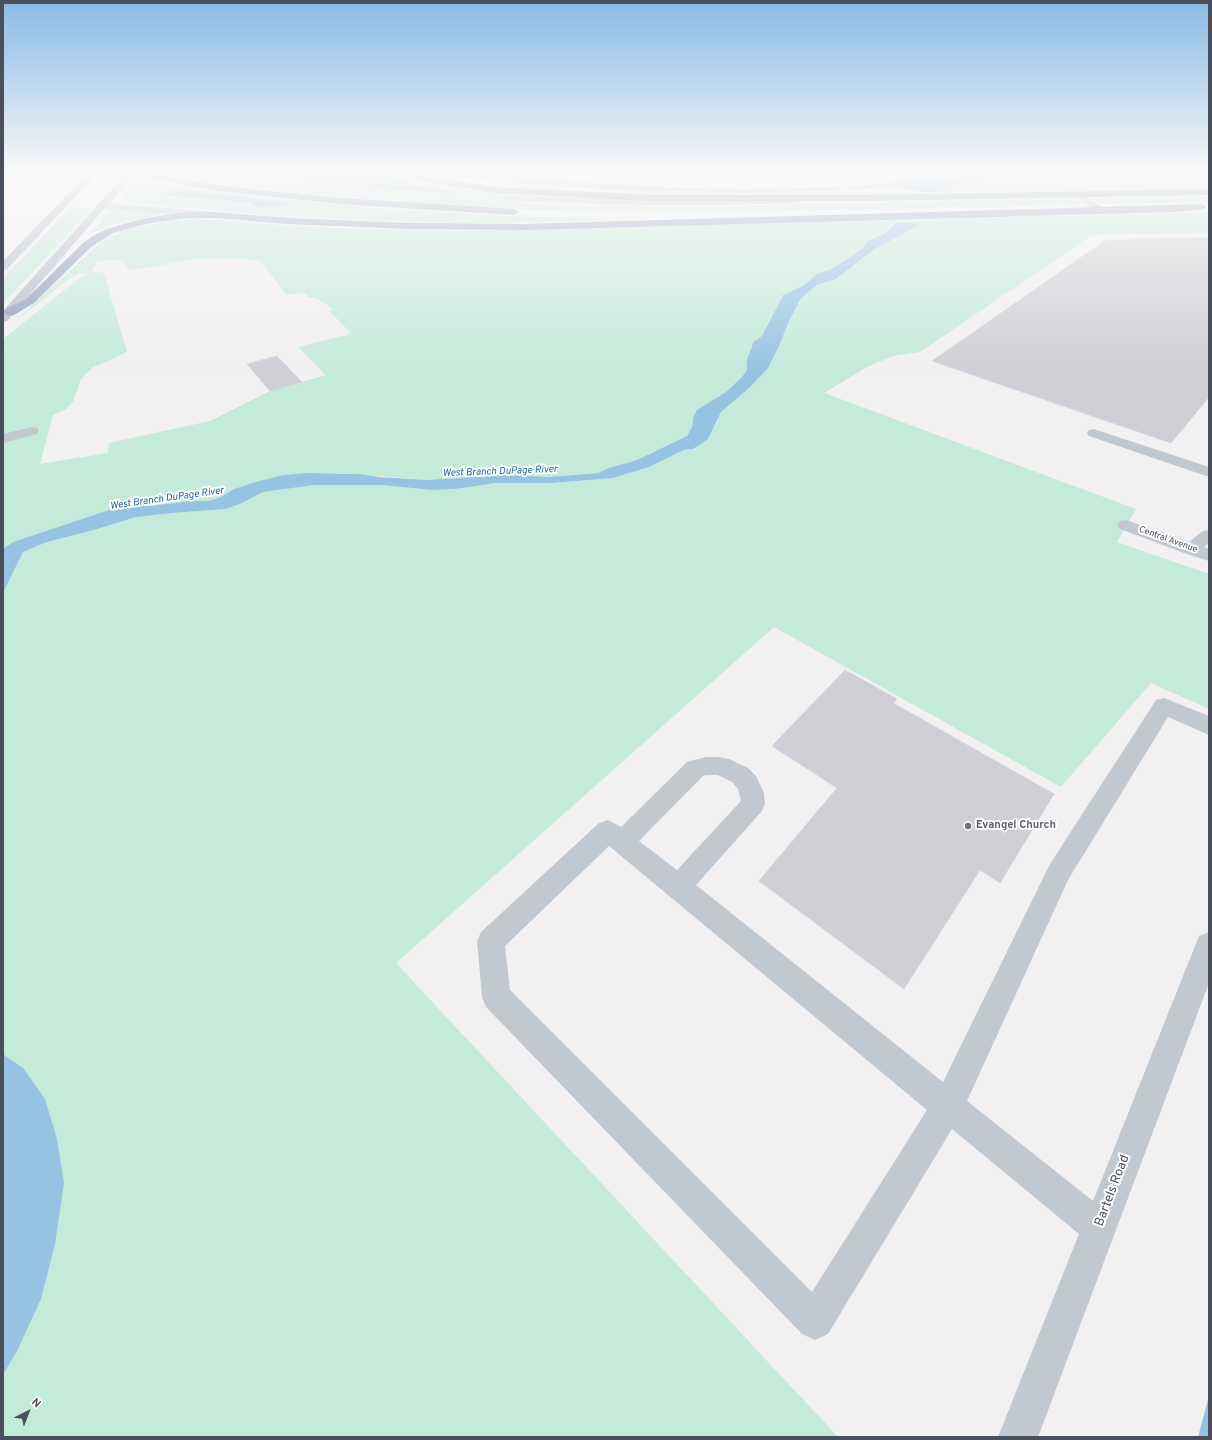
<!DOCTYPE html>
<style>
body{margin:0}
#map{position:relative;width:1212px;height:1440px;overflow:hidden;background:#f2f0f0;font-family:Overpass,sans-serif}
canvas{display:block}
.frame{position:absolute;inset:0;border:4px solid #4a505b;pointer-events:none}
.north{position:absolute;left:8px;top:1392px;width:40px;height:40px;-webkit-text-stroke:3px #fff;paint-order:stroke;rotate:42deg;font-size:11px;font-weight:700;line-height:16px;text-align:center;color:#4a505b}
.north::after{content:'';display:block;margin:auto;width:14px;height:18px;background:#4a505b;clip-path:polygon(50% 0,100% 100%,50% 72%,0 100%)}
</style>
<div id="map">
<canvas width="1212" height="1440"></canvas>
<div class="frame"></div>
<div class="north">N</div>
</div>
<script>
const g = document.querySelector('canvas').getContext('2d');
g.lineJoin = 'round';
function fill(path, color) { g.fillStyle = color; g.fill(path, 'evenodd'); }
const shape = rows => new Path2D(rows.map(r => 'M' + r).join(''));
function trace(path, color, width, dash) { g.strokeStyle = color; g.lineWidth = width; g.lineCap = dash ? 'butt' : 'round'; g.setLineDash(dash || []); g.stroke(path); }
function write(font, color, halo, rows, align = 'center') {
  g.font = font + ' Overpass,sans-serif'; g.lineWidth = 4; g.setLineDash([]); g.textBaseline = 'middle'; g.strokeStyle = halo; g.fillStyle = color; for (const [text, x, y, turn = 0] of rows) {
    g.save(); g.translate(x, y); g.rotate((+turn || 0) * Math.PI / 180); g.textAlign = isNaN(turn) ? turn : align; if (halo) g.strokeText(text, 0, 0); g.fillText(text, 0, 0); g.restore();
  }
}
fill(shape([
 [144,171,235,171,316,182,441,193,458,193,428,187,365,171,383,171,436,185,480,192,607,200,507,197,504,202,608,206,736,206,1067,198,1078,200,1083,203,1077,205,727,212,560,211,421,204,305,194,213,183],
 [1077,171,1209,171,1209,189,942,193,936,192,952,187,974,185,987,173,992,172,1005,176,1062,175,1076,174],
 [137,179,204,190,356,207,511,216,620,220,479,223,371,221,255,214,120,202],
 [180,189,264,201,285,207,265,206,259,208,250,203,192,197,172,197,162,195],
 [1209,196,1209,202,1108,204,1098,203,1093,199,1099,198],
 [71,206,91,209,3,304,3,279],
 [111,209,165,214,121,222,90,234],
 [1209,212,1209,233,1092,235,920,352,893,356,867,367,824,393,1136,509,1117,542,1209,574,1209,709,1151,683,1061,787,774,627,396,963,838,1437,3,1437,3,1375,17,1351,23,1068,3,1054,3,593,23,552,47,542,94,530,136,517,172,513,226,509,240,504,263,492,289,488,314,485,382,485,432,490,455,489,496,483,552,483,613,478,649,467,684,450,693,449,716,424,721,412,759,378,773,359,788,323,801,298,817,285,836,279,875,249,902,234,893,225,892,228,869,240,862,249,852,256,829,270,818,273,803,286,783,295,762,336,753,342,753,347,747,359,747,370,742,377,726,392,697,410,693,418,693,425,687,436,637,460,609,468,598,473,549,477,505,475,427,480,341,473,307,473,283,475,234,489,221,497,209,501,190,501,150,506,127,504,13,542,3,549,3,339,78,279,86,274,79,273,72,277,13,323,102,241,131,228,176,220,195,219,242,221,252,223,332,228,467,231],
 [224,258,259,260,287,295,304,293,309,297,318,299,333,309,329,311,350,332,347,335,298,347,326,375,270,391,210,421,109,443,108,453,40,464,53,415,66,409,73,402,81,379,92,368,127,352,104,273,91,271,98,261,121,260,124,261,128,269,132,270,197,259]
]), '#c4eada');
fill(shape([
 [235,171,365,171,428,187,458,193,441,193,377,188],
 [960,171,1077,171,1077,174,1062,175,1005,176,992,172,987,173,974,185,952,187,936,192,922,192,884,186,857,190,836,189,879,184,911,177,955,178,960,176,958,174],
 [496,179,522,179,629,184,666,187,670,189,668,192,616,190,515,183],
 [180,189,288,203,291,205,275,207,265,206,259,208,250,203,162,195],
 [897,223,916,223,919,225,875,249,836,279,817,285,801,298,788,323,780,344,768,368,750,387,721,412,708,439,693,449,684,450,649,467,613,478,552,483,496,483,455,489,432,490,382,485,314,485,263,492,240,504,226,509,172,513,136,517,94,530,47,542,23,552,3,593,3,549,13,542,127,504,150,506,190,501,209,501,221,497,234,489,256,482,283,475,307,473,360,474,379,477,427,480,505,475,549,477,598,473,609,468,637,460,687,436,693,425,693,418,697,410,726,392,742,377,747,370,747,359,752,347,753,342,762,336,783,295,803,286,818,273,829,270,838,265,862,249,869,240,885,233,891,228,893,225],
 [3,1054,23,1068,45,1099,57,1139,64,1183,55,1244,41,1299,17,1351,3,1375],
 [1209,1396,1209,1437,1198,1437]
]), '#96c3e2');
trace(shape([
 [457,171,463,174,506,180],
 [660,189,743,191,836,189]
]), '#96c3e2', 3);
const building = shape([
 [1209,238,1209,397,1171,443,932,361,1106,240,1209,238],
 [277,356,302,382,270,391,247,364,277,356],
 [845,670,897,699,893,703,1054,794,1000,883,980,870,904,989,759,881,837,788,772,746,845,670]
]);
fill(building, '#ceced4');
trace(building, '#d5d5db', 1);
fill(shape([
 [1078,191,1100,206,1102,208,1100,210,1094,210,1075,196,1074,194,1078,191],
 [507,196,631,199,798,197,802,200,798,203,725,205,631,205,504,201,503,199,507,196],
 [102,203,215,212,220,215,215,218,99,208,97,206,102,203],
 [32,427,37,428,39,431,37,434,3,443,3,434,32,427],
 [1094,429,1209,467,1209,477,1089,436,1087,433,1089,430,1094,429],
 [1126,520,1189,542,1203,531,1209,530,1209,543,1204,547,1209,549,1209,561,1184,553,1120,529,1117,525,1120,521,1126,520],
 [1164,698,1209,716,1209,735,1168,717,1068,880,967,1101,1093,1201,1199,936,1209,932,1209,983,1038,1437,998,1437,1079,1234,952,1129,828,1334,815,1340,802,1334,486,1007,482,997,477,941,481,932,599,823,608,820,621,827,687,762,706,757,718,757,729,759,748,768,756,776,764,793,765,804,762,811,696,885,943,1082,1050,864,1156,700,1164,698],
 [706,775,718,775,732,782,738,789,741,801,677,870,639,841,703,776,706,775],
 [609,846,927,1110,812,1292,510,990,505,946,609,846]
]), '#c2c8d0');
fill(shape([
 [91,171,100,171,7,269,3,270,3,261,91,171],
 [128,171,137,171,7,321,3,322,3,311,128,171]
]), '#b3bacb');
fill(shape([
 [117,171,137,171,211,184,261,190,340,198,514,209,519,212,514,215,340,204,211,190,121,173,117,171],
 [395,171,410,171,433,178,495,187,653,195,863,195,1209,189,1209,195,863,201,653,201,495,193,432,183,395,171],
 [1201,204,1204,205,1206,207,1204,209,1174,212,525,230,409,229,288,224,215,218,186,218,145,224,113,233,91,247,34,303,14,315,10,316,6,315,4,312,6,309,26,299,83,243,93,236,107,229,141,219,186,212,215,212,288,218,409,223,525,224,1201,204]
]), '#8d9ab9');
const sky = g.createLinearGradient(0, 0, 0, 373);
sky.addColorStop(0, '#87bae6');
sky.addColorStop(0.46, '#f9f8f8');
sky.addColorStop(1, '#f9f8f800');
g.fillStyle = sky;
g.fillRect(0, 0, 1212, 373);
for (const [x, y, r, color] of [
 [968,826,4,"#6b7280"]
]) { const dot = new Path2D(); dot.arc(x, y, r, 0, 2 * Math.PI); g.fillStyle = color; g.fill(dot); trace(dot, '#fff', 1.5); }
write('9px', '#4a505b', '#fff', [
 ["Central Avenue",1168,540,20]
]);
write('italic 10px', '#1c689c', '#fff', [
 ["West Branch DuPage River",500,472,-2],
 ["West Branch DuPage River",167,499,-8]
]);
write('bold 11px', '#5b616d', '#fff', [
 ["Evangel Church",976,826]
], 'left');
write('13px', '#4a505b', '#fff', [
 ["Bartels Road",1113,1191,-69]
]);
</script>
